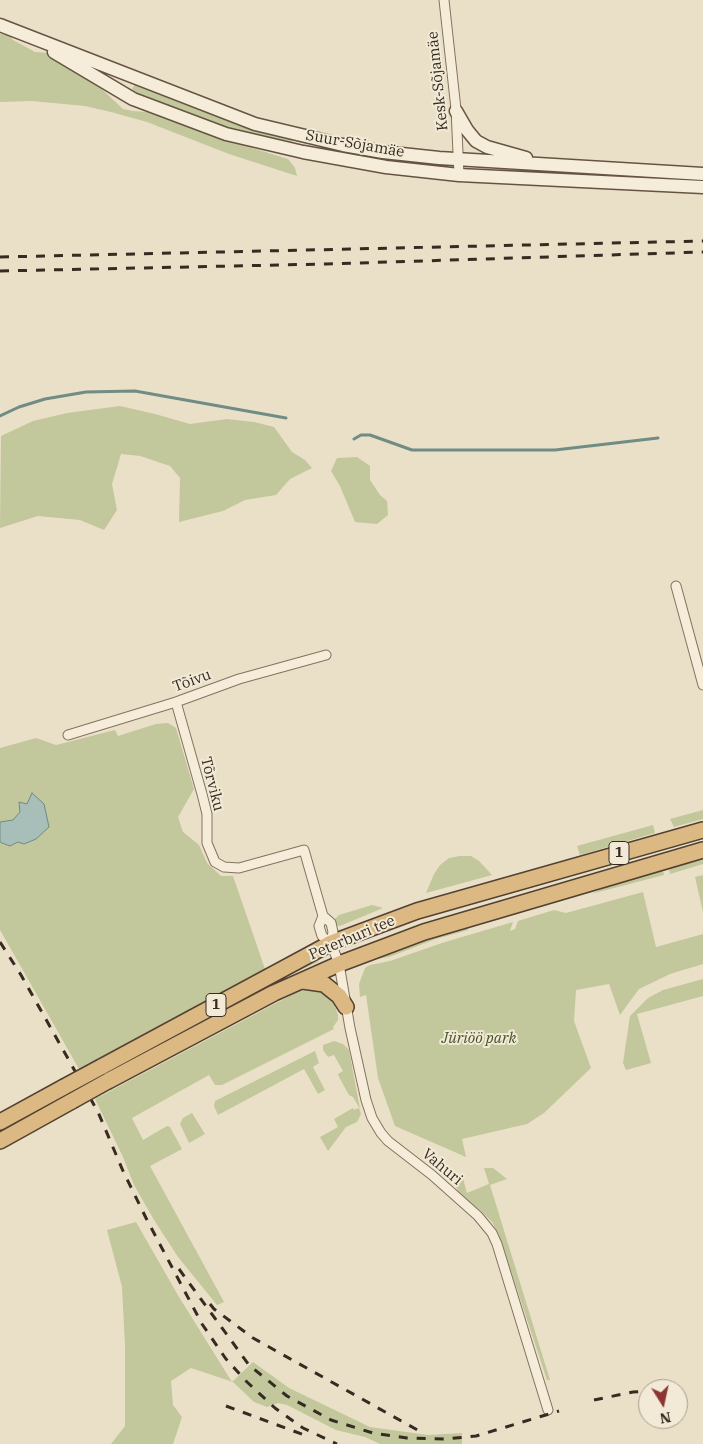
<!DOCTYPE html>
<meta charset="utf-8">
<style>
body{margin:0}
#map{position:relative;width:703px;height:1444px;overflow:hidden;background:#eae0c8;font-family:"IBM Plex Serif",serif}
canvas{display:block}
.north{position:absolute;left:638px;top:1379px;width:50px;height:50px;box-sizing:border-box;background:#f2ead6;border:1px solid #a79e8e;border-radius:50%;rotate:170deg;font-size:14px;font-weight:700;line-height:20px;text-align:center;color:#362b21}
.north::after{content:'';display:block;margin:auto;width:18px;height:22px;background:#8d3535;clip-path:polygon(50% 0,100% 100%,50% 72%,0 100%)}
</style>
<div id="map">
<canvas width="703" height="1444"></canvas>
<div class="north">N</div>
</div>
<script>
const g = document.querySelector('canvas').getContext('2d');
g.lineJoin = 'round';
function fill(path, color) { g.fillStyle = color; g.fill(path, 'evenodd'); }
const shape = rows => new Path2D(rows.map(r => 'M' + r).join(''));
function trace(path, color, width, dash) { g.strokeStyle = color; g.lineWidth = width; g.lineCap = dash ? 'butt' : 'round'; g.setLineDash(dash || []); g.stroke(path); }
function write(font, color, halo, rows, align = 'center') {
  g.font = font + ' "IBM Plex Serif",serif'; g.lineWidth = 4; g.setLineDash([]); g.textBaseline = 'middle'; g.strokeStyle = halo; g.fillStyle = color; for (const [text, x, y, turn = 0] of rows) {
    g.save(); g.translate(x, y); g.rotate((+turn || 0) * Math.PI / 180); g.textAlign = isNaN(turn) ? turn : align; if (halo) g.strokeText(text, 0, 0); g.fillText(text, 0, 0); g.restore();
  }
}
fill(shape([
 [0,34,9,35,13,40,35,52,49,53,92,80,123,109,133,111,147,112,210,135,288,159,295,168,297,176,229,154,147,122,111,112,85,106,32,101,0,102],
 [135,84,144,86,243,126,290,138,293,142,228,129,136,93,132,89],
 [120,406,155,414,190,424,227,419,254,422,274,427,292,452,305,460,312,468,290,479,276,495,245,500,223,511,179,522,180,478,170,466,140,456,121,454,112,484,117,510,104,530,80,520,38,516,0,528,1,436,33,421,67,413],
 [357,457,370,466,370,480,380,495,387,501,388,515,377,524,355,522,340,486,331,471,337,458],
 [168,723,176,728,194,789,178,817,183,832,199,845,207,863,221,876,233,876,265,969,79,1069,0,930,0,748,36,738,56,745,115,730,118,736,156,724],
 [703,810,703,819,674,827,670,819],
 [653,825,655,833,580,855,577,846],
 [460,856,471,856,479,861,492,875,426,893,434,874,440,865,449,858],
 [703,860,703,864,670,874,669,868],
 [663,870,664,875,591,894,614,884],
 [703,875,703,912,695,877],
 [643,892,656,947,703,934,703,964,670,974,639,989,620,1015,609,984,576,990,574,1021,591,1068,544,1113,527,1124,462,1139,466,1157,395,1126,378,1078,366,995,360,997,359,984,365,968,370,965,390,961,445,942,513,922,510,931,515,929,518,921,554,910,566,913],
 [372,905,383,908,340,926,335,925,334,920,339,915],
 [468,928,468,930,436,939,389,957,371,960,404,946],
 [319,960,318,962,279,980,239,1004,105,1076,104,1074,276,980],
 [703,979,703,996,637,1014,651,1063,626,1070,623,1063,630,1016,648,998,663,990],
 [310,988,320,990,333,1001,338,1015,338,1020,333,1027,334,1029,222,1085,215,1085,209,1075,132,1118,143,1140,167,1126,170,1127,182,1149,150,1166,224,1302,217,1305,178,1257,154,1220,134,1185,123,1157,95,1099,297,992],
 [334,1041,343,1044,349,1050,360,1109,353,1097,349,1095,338,1075,338,1074,343,1071,334,1055,328,1057,323,1050,323,1045],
 [315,1051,319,1063,313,1067,325,1090,318,1094,304,1069,218,1115,214,1106,215,1101],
 [353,1108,354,1110,358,1108,360,1110,361,1114,357,1122,346,1127,328,1151,320,1137,338,1127,334,1119],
 [192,1113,205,1134,189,1143,180,1124,183,1118],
 [484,1168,493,1168,507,1179,490,1185,550,1380,547,1380,499,1235,492,1222,481,1211,459,1194,456,1187,457,1179,462,1175,467,1193,489,1184],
 [136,1222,179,1297,232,1382,253,1362,289,1388,370,1427,428,1435,462,1433,462,1444,380,1444,365,1437,336,1430,287,1405,278,1403,267,1407,254,1402,233,1382,191,1368,171,1381,173,1405,182,1417,173,1444,111,1444,125,1426,125,1346,122,1287,107,1230]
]), '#c2c79c');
const water = shape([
 [32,793,44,804,49,827,36,839,24,844,18,842,10,846,2,843,0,842,0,822,13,820,20,812,19,802,27,804,32,793]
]);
fill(water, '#a8beb8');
trace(water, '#708c85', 1);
trace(shape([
 [0,416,19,407,45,399,86,392,135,391,286,418],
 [354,439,361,435,370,435,412,450,555,450,658,438]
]), '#708c85', 3);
const minor = shape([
 [444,0,456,109,459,175],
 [676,586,703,685],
 [176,702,202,794,207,814,207,843,215,862,224,867,239,868,304,850,323,916,331,923,333,932,331,943,339,964,350,1028,366,1100,372,1118,381,1133,388,1141,432,1175,478,1216,492,1233,497,1244,548,1410],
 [68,735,176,702,239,679,326,655],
 [323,916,319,926,322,936,331,943]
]);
const secondary = shape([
 [0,25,255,124,343,145,383,152,439,158,703,174],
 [54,52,133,99,226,134,303,152,386,167,459,175,703,187],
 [456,111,467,130,476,141,487,147,526,158]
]);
const trunk = shape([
 [303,981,324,984,339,996,346,1007],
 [101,1067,331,943,417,911,703,830],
 [108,1081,274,993,339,964,424,932,703,850],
 [0,1122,64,1087],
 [0,1141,72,1101]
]);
trace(minor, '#84725f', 11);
trace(secondary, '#665442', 15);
trace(trunk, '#524132', 18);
trace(minor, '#f5edda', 9);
trace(secondary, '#f5edda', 12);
trace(trunk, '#dcb983', 15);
trace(shape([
 [0,257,703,241],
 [0,271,326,264,703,252],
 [0,942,21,975,98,1112,123,1171,146,1218,202,1324,226,1359,247,1382,275,1408,303,1428,337,1444],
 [179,1269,249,1365,287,1396,331,1420,373,1433,407,1438,446,1439,476,1436,559,1411],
 [210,1304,214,1309,253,1338,421,1432],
 [594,1400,633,1392,648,1391],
 [226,1406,307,1436]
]), '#362b21', 3, [9, 9]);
const trunkBridge = shape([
 [64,1087,101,1067],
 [72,1101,108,1081]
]);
trace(trunkBridge, '#524132', 18, []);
trace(trunkBridge, '#dcb983', 15);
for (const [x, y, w] of [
 [619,853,20],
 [216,1005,20]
]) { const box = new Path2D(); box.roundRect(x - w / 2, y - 11.5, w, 23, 4); g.fillStyle = '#f2ead6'; g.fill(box); trace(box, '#362b21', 1); }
write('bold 14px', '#362b21', null, [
 ["1",619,853],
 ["1",216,1005]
]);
write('15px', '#362b21', '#f2ead6', [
 ["Kesk-Sõjamäe",438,81,-96],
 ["Suur-Sõjamäe",355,144,10],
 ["Tõivu",192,681,-20],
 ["Tõrviku",212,784,76],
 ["Peterburi tee",352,938,-23],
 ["Vahuri",442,1167,40]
]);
write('italic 15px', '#465029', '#f2ead6', [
 ["Jüriöö park",479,1039]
]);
</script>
